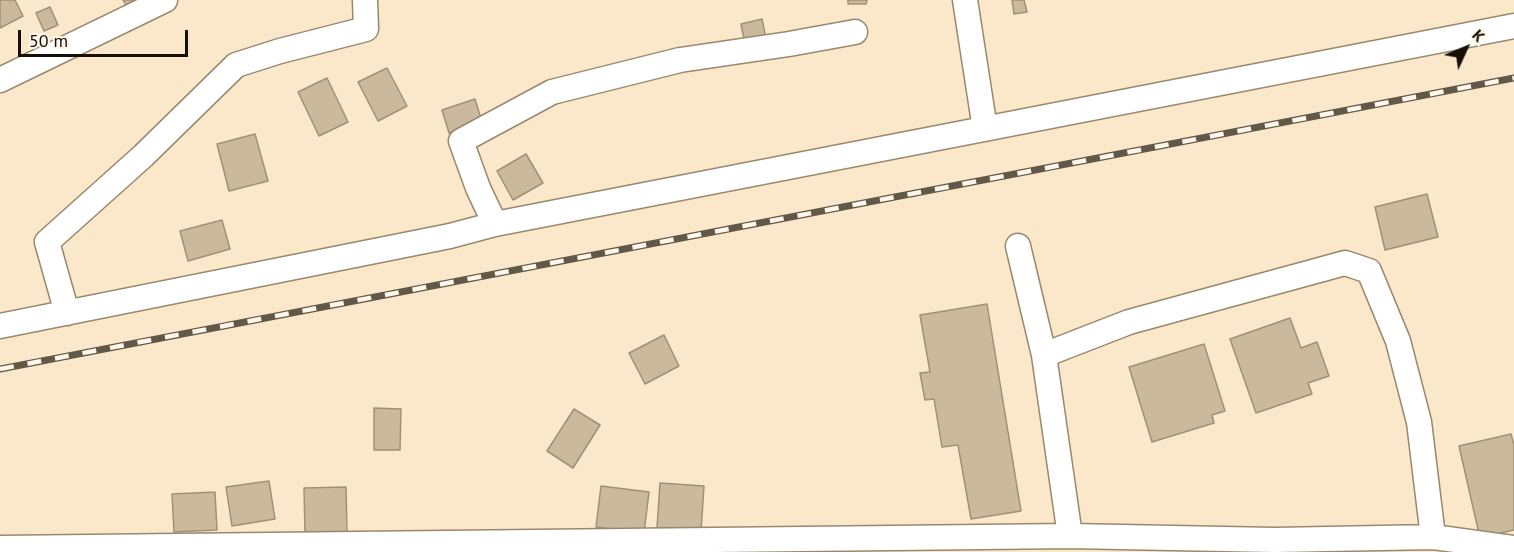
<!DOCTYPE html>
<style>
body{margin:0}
#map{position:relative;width:1514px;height:552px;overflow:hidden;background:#fbe8cb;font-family:"PT Sans",sans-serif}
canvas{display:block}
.north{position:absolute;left:1436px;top:18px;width:60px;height:60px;-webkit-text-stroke:4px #fff7eb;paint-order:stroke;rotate:46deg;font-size:16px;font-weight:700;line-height:24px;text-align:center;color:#150f05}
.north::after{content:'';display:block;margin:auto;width:21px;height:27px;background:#150f05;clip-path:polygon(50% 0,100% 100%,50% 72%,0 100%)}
.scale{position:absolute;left:18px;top:30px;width:170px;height:27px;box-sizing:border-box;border:3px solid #150f05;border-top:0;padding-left:8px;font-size:18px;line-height:21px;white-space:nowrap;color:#150f05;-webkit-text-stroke:4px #fff7eb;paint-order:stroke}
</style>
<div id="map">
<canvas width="1514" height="552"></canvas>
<div class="north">K</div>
<div class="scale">50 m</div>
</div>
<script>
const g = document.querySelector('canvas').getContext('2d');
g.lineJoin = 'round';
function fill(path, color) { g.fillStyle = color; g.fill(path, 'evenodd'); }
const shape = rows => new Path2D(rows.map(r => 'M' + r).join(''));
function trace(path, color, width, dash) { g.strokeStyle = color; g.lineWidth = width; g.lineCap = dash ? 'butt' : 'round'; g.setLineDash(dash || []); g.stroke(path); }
const building = shape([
 [0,0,15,0,23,16,0,28,0,0],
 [123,0,142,0,127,7,123,0],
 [848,0,867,0,866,4,848,4,848,0],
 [1012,0,1024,0,1027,12,1014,14,1012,0],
 [50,7,58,25,44,31,36,13,50,7],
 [762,19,766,39,745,44,741,24,762,19],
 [387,68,407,106,378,121,358,82,387,68],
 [327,78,348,122,319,136,298,92,327,78],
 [475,99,482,122,449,133,442,110,475,99],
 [255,134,268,181,229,191,217,144,255,134],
 [526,154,543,183,513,200,497,171,526,154],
 [1427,194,1438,237,1385,250,1375,207,1427,194],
 [222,220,230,249,188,261,180,231,222,220],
 [987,304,1021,511,971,519,958,445,942,447,934,399,925,400,920,373,930,372,920,315,987,304],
 [1290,318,1301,348,1317,342,1329,376,1308,383,1312,394,1256,413,1230,339,1290,318],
 [664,335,679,366,645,384,629,353,664,335],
 [1204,344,1225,411,1212,415,1214,423,1152,442,1129,367,1204,344],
 [374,408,401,409,400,450,374,450,374,408],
 [574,409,600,425,573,468,547,451,574,409],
 [1511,434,1514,445,1514,530,1480,538,1459,446,1511,434],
 [269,481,275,519,232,526,226,487,269,481],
 [660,483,704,486,701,531,657,528,660,483],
 [601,486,649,492,644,533,596,527,601,486],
 [346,487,347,533,305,534,304,488,346,487],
 [215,492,217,530,174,532,172,494,215,492]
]);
fill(building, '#cbb99d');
trace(building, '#a29075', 1.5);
const minor = shape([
 [965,0,985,129],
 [0,80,165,0],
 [495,224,478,188,461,141,552,92,680,60,789,44,855,32],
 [1018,246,1044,355,1070,536],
 [67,313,47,242,143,156,236,65,280,51,366,29,365,0],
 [0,326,450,236,495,224,1514,26],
 [1044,355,1129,322,1345,263,1369,271,1398,341,1419,422,1433,537],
 [0,548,1070,536,1275,540,1433,537,1514,548]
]);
trace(minor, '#99886d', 27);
trace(minor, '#fff', 24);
const rail = shape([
 [0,369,1514,78]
]);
trace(rail, '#625848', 7);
trace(rail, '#fff7eb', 4.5, [14]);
</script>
